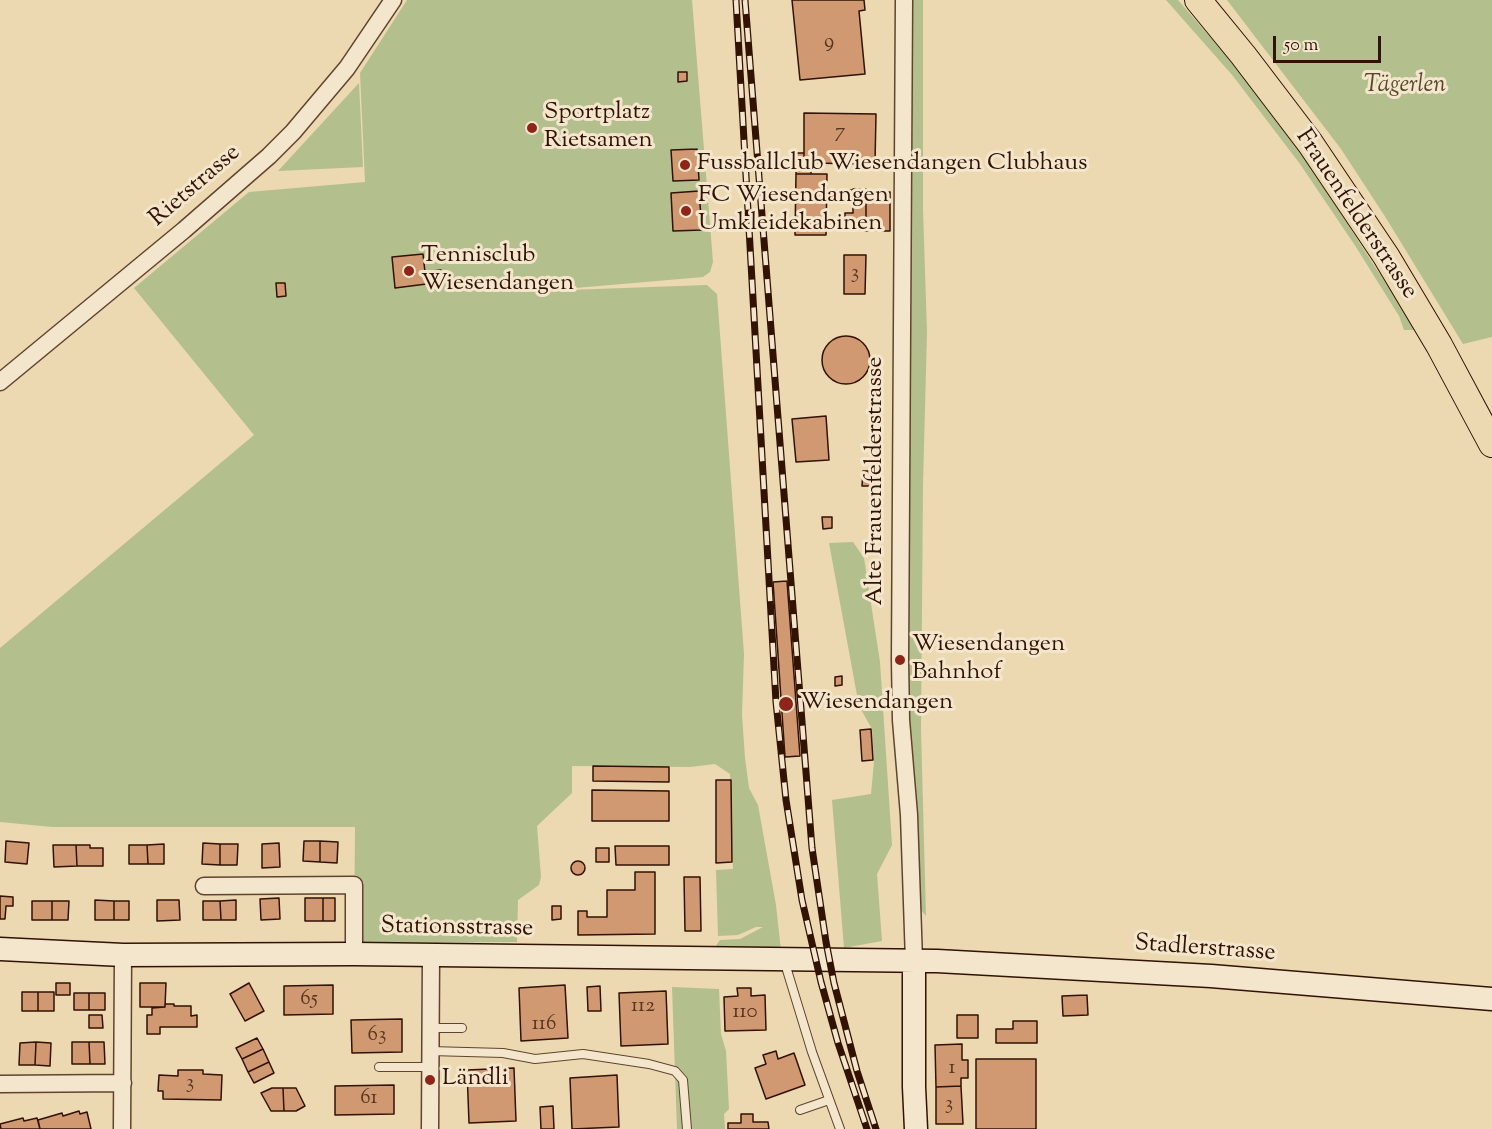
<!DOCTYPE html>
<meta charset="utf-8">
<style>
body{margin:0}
#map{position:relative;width:1492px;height:1129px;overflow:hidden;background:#ecd8b1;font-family:"Sorts Mill Goudy",serif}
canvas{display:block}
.scale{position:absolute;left:1273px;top:36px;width:108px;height:27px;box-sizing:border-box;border:3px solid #311203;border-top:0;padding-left:8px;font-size:18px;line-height:21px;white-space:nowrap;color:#311203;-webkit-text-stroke:4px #f3e6cc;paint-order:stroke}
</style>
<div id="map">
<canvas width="1492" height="1129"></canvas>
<div class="scale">50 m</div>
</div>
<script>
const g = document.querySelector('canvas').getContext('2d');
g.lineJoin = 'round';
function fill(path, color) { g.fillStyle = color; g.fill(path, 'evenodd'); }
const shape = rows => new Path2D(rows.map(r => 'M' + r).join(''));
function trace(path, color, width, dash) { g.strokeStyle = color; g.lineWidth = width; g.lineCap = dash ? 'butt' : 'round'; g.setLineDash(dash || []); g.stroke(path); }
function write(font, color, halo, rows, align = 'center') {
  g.font = font + ' "Sorts Mill Goudy",serif'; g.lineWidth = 6; g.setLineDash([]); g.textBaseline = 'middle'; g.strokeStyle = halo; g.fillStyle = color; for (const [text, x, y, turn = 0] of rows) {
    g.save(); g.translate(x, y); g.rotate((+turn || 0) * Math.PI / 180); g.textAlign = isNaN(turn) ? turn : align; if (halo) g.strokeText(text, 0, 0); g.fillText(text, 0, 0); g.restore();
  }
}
fill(shape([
 [407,0,692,0,713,262,710,272,703,277,541,291,707,285,717,294,744,654,742,715,745,758,749,788,758,805,776,905,781,951,707,958,720,940,740,939,763,927,756,927,738,935,718,936,716,870,733,869,730,774,715,764,690,767,572,766,572,793,537,826,541,877,539,885,518,900,517,942,354,943,355,827,52,827,0,822,0,648,254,435,134,288,249,192,365,182,360,73],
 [904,0,923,0,923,210,927,332,923,484,921,730,926,916,920,909,901,720],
 [1166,0,1178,0,1243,75,1300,151,1416,330,1404,330,1399,316,1356,247,1300,164,1233,76],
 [1227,0,1492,0,1492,337,1463,344,1386,218,1341,149],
 [359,83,363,167,278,171],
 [853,542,864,558,880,662,892,845,877,874,882,941,844,948,832,800,871,794,874,762,872,729,859,706,829,543],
 [672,987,719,989,721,1034,726,1051,729,1109,724,1114,725,1129,677,1129]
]), '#b4bf8e');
const building = shape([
 [792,0,864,0,865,10,859,11,865,74,800,80,792,0],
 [678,72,687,72,687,81,678,82,678,72],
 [804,113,876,114,875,164,804,163,804,113],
 [697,149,699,180,673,181,671,150,697,149],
 [796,153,804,153,804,163,811,163,811,174,796,174,796,153],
 [796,174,827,174,826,235,795,235,796,174],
 [853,189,866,189,866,230,845,230,845,213,853,213,853,189],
 [836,190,853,190,853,202,836,202,836,190],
 [699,191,702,230,673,231,671,193,699,191],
 [866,192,890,192,890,231,864,231,866,230,866,192],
 [423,254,425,272,441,270,442,282,395,288,392,257,423,254],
 [844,255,866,255,865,294,844,294,844,255],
 [276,283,285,283,286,296,277,297,276,283],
 '822 360a24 24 0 1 1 48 0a24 24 0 1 1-48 0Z',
 [826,416,829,460,796,462,792,419,826,416],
 [863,471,873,471,873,486,862,486,863,471],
 [822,517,832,517,832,528,823,529,822,517],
 [787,581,800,756,785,757,773,582,787,581],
 [842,676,842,685,835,686,835,677,842,676],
 [871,729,873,760,862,761,860,730,871,729],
 [593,766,669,767,669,782,593,781,593,766],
 [716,780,731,780,732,862,716,863,716,780],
 [592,790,669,791,669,821,592,821,592,790],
 [6,841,29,843,27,864,5,862,6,841],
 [304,841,320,841,320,862,303,861,304,841],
 [320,841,338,842,337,863,320,862,320,841],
 [203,843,220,844,220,865,202,864,203,843],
 [279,843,280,867,262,868,262,844,279,843],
 [164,844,164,864,148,864,147,845,164,844],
 [220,844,238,844,237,865,220,865,220,844],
 [53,845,76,845,77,866,54,867,53,845],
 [76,845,90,845,90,848,103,848,103,866,77,866,76,845],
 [129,845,147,845,148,864,129,864,129,845],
 [615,846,669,846,669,865,616,865,615,846],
 [596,848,609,848,609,862,596,862,596,848],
 '571 868a7 7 0 1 1 14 0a7 7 0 1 1-14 0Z',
 [635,872,655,872,655,934,578,935,578,911,587,911,587,917,607,917,607,890,635,890,635,872],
 [684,877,700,877,701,931,685,931,684,877],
 [0,896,13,897,13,906,6,906,5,919,0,919,0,896],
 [279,898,280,919,261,920,260,899,279,898],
 [305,898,323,898,323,921,305,921,305,898],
 [323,898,335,898,335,921,323,921,323,898],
 [95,900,114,901,114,920,95,920,95,900],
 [157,900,179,900,180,920,157,921,157,900],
 [236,900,236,920,221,920,220,901,236,900],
 [32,901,52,901,52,920,32,920,32,901],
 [52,901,69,901,68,920,52,920,52,901],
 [114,901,129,901,129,920,114,920,114,901],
 [203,901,220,901,221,920,203,920,203,901],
 [552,906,561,906,561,919,552,920,552,906],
 [56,983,70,983,70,995,56,995,56,983],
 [140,983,166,983,165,1007,140,1007,140,983],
 [249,983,264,1011,245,1021,230,994,249,983],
 [333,985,333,1014,284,1015,284,986,333,985],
 [565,985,568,1038,521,1041,519,988,565,985],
 [600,986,601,1011,588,1011,587,987,600,986],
 [737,988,751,988,751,996,765,995,766,1030,725,1031,724,997,738,996,737,988],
 [666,991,668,1044,621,1046,619,993,666,991],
 [22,992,38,992,38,1011,22,1011,22,992],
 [38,992,54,992,54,1011,38,1011,38,992],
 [74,993,89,993,89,1010,74,1010,74,993],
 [89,993,105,993,105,1010,89,1010,89,993],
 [1087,995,1088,1015,1063,1016,1062,996,1087,995],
 [165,1004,174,1004,174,1006,191,1006,191,1016,197,1015,197,1027,160,1027,160,1034,147,1034,147,1015,152,1015,152,1008,165,1007,165,1004],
 [89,1015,102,1015,103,1028,89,1028,89,1015],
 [957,1015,978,1015,978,1038,957,1038,957,1015],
 [402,1019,402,1052,352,1053,351,1020,402,1019],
 [1013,1021,1037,1021,1037,1043,996,1043,996,1029,1013,1029,1013,1021],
 [257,1038,263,1049,242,1059,236,1048,257,1038],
 [36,1042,35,1065,19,1065,20,1043,36,1042],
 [36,1042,51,1043,50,1066,35,1065,36,1042],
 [72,1042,89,1042,90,1064,72,1064,72,1042],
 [89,1042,104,1042,105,1064,90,1064,89,1042],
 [962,1044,962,1060,968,1060,968,1078,961,1078,961,1086,936,1087,935,1045,962,1044],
 [263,1049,269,1062,248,1072,242,1059,263,1049],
 [776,1051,778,1059,794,1053,805,1085,766,1099,755,1068,766,1064,763,1055,776,1051],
 [976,1059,1036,1059,1036,1129,976,1129,976,1059],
 [269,1062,274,1073,254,1083,248,1072,269,1062],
 [514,1068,516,1121,469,1123,467,1070,514,1068],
 [178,1070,203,1070,203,1074,222,1075,221,1100,163,1099,163,1091,158,1091,159,1075,178,1076,178,1070],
 [617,1075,619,1127,572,1129,570,1078,617,1075],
 [394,1085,394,1114,335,1115,335,1086,394,1085],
 [961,1086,963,1124,936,1124,936,1087,961,1086],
 [272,1088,283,1088,284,1111,271,1111,261,1093,272,1088],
 [283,1088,296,1088,305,1106,296,1111,284,1111,283,1088],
 [553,1106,554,1129,541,1129,540,1107,553,1106],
 [79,1111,80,1114,87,1112,91,1129,40,1129,38,1120,62,1113,63,1116,79,1111],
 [741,1114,753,1114,753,1122,768,1122,769,1129,728,1129,728,1123,741,1123,741,1114],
 [23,1118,24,1121,37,1118,40,1129,1,1129,0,1124,23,1118]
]);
fill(building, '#d19971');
trace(building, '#311203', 1.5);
const lane = shape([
 [787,970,812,1052,840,1129],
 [431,1028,462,1028],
 [430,1051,503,1053,535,1059,583,1054,649,1064,675,1071,683,1080,687,1129],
 [379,1067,430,1067],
 [800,1110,829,1100]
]);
const street = shape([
 [904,0,900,660,901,720,909,815,914,961],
 [0,382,184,230,269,156,293,132,347,68,393,0],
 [204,886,354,885,354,954],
 [0,1084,123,1083],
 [122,1129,123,955],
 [430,1129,431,956]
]);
const secondary = shape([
 [0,949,123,955,354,954,937,961,1211,976,1492,999],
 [914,961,914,1087,916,1129]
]);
const primary = shape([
 [1198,0,1243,55,1310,143,1386,256,1439,345,1492,444]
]);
trace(lane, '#60442e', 10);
trace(street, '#60442e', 19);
trace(secondary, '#311203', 25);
trace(primary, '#311203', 28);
trace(lane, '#f3e6cc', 8);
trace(street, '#f3e6cc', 16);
trace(secondary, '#f3e6cc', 22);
trace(primary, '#ecd8b1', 26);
const rail = shape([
 [736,0,776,702,786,800,802,900,821,982,838,1043,867,1129],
 [745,0,812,848,826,942,834,983,857,1071,876,1129]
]);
trace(rail, '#311203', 7);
trace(rail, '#f3e6cc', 4.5, [14]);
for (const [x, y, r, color] of [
 [532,128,6,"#8f2418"],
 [685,165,6,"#8f2418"],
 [686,211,6,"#8f2418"],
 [409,271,6,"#8f2418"],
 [900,660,6,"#8f2418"],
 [786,704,8,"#8f2418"],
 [430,1080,6,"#8f2418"]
]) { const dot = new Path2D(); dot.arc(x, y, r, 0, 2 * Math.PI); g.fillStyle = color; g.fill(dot); trace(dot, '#f3e6cc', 2); }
write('21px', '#59341e', null, [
 ["9",829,43],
 ["7",840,133],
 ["3",855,274],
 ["65",309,1000],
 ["112",643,1007],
 ["110",745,1013],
 ["116",544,1025],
 ["63",377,1036],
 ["1",952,1069],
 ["3",190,1084],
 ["61",369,1099],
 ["3",949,1105]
]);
write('italic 24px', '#58462d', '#f3e6cc', [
 ["Tägerlen",1405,87]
]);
write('24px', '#311203', '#f3e6cc', [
 ["Sportplatz",544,114],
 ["Rietsamen",544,142],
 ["Fussballclub Wiesendangen Clubhaus",697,165],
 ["FC Wiesendangen",698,197],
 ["Umkleidekabinen",698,225],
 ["Tennisclub",421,257],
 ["Wiesendangen",421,285],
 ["Wiesendangen",912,646],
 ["Bahnhof",912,674],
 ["Wiesendangen",800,704],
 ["Ländli",442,1080]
], 'left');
write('24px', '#311203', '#f3e6cc', [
 ["Rietstrasse",196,187,-41],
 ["Frauenfelderstrasse",1355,215,56],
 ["Alte Frauenfelderstrasse",877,481,-90],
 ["Stationsstrasse",457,929,1],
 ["Stadlerstrasse",1205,950,4]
]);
</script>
